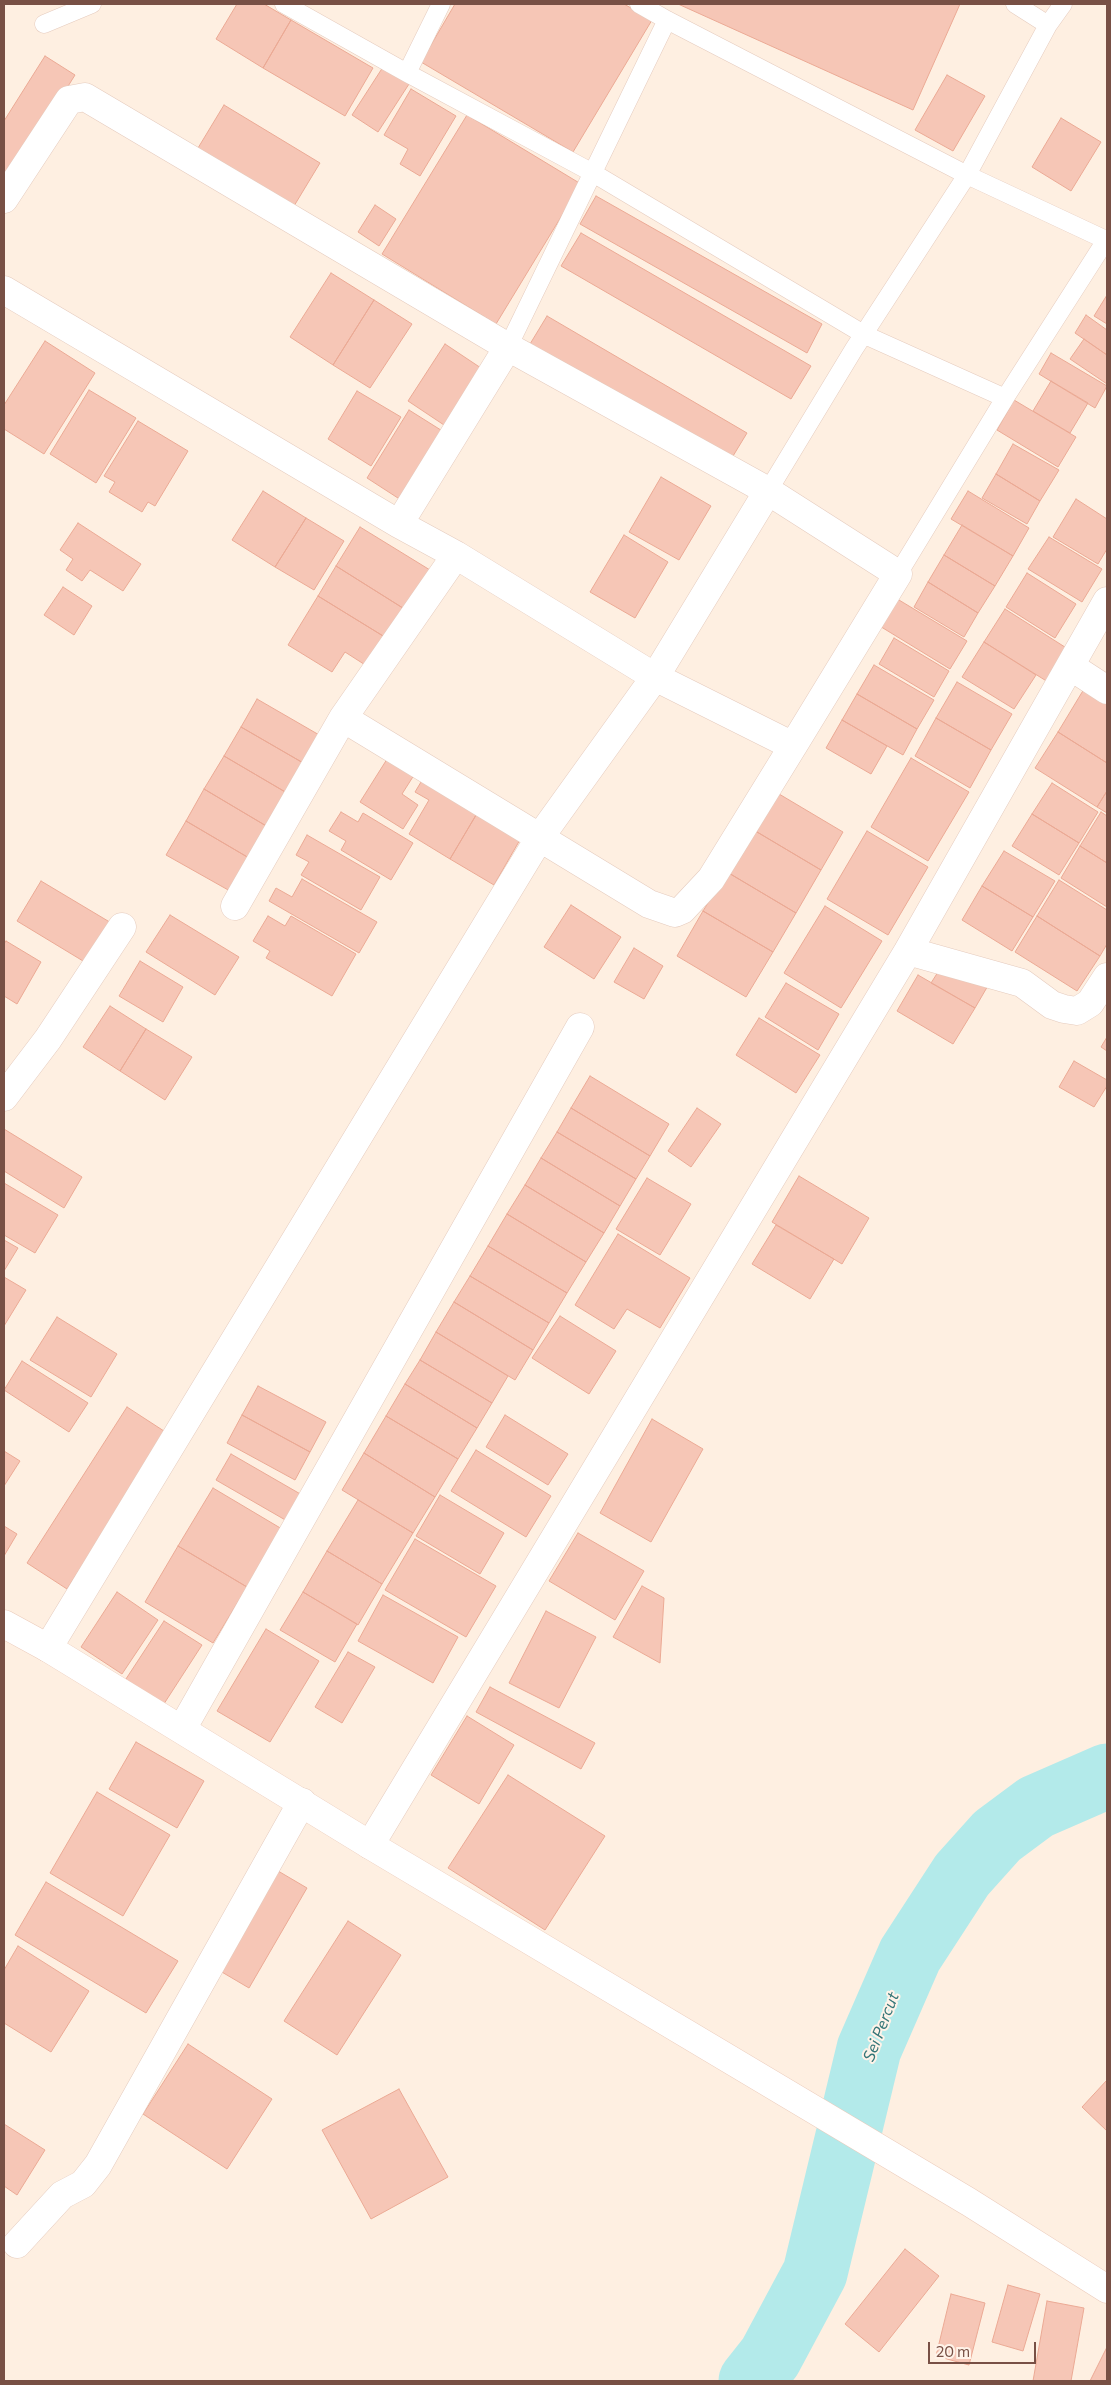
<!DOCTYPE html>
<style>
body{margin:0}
#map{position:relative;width:1111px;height:2385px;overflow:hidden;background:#feefe1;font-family:Commissioner,sans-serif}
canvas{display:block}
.frame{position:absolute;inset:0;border:5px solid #785045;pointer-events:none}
.scale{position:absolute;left:928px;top:2342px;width:108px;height:22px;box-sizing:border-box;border:2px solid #785045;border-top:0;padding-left:6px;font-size:15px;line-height:18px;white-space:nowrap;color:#785045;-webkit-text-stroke:4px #fff3e9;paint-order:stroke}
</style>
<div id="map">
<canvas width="1111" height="2385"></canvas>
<div class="frame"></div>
<div class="scale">20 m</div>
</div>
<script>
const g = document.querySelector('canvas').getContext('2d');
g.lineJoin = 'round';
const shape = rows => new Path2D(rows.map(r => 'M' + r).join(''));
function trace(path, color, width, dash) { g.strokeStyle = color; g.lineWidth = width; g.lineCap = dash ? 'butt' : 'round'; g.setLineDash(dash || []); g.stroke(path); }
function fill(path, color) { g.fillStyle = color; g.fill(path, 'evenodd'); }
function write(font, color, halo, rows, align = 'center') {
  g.font = font + ' Commissioner,sans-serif'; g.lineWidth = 4; g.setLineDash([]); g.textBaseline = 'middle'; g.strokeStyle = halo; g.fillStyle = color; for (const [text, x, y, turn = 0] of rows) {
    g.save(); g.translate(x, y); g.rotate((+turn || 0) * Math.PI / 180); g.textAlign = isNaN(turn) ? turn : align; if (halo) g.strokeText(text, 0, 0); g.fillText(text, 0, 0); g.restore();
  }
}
trace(shape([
 [751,2381,770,2357,815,2273,869,2049,910,1955,962,1875,997,1836,1036,1807,1107,1776]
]), '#b3eaea', 65);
const building = shape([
 [237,4,264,4,291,20,263,68,216,39,237,4],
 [455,4,624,4,652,20,573,152,421,62,455,4],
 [678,4,960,4,913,110,678,4],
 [291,20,373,68,345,116,263,68,291,20],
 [45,56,75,75,4,189,4,121,45,56],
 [383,67,409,84,378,132,352,115,383,67],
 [947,75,985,96,953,151,915,130,947,75],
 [411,89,456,116,420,176,400,164,408,149,384,135,411,89],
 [224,105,320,163,294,206,198,148,224,105],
 [467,115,581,184,496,324,382,254,467,115],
 [1061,118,1101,142,1071,191,1032,167,1061,118],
 [596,196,822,324,807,353,580,224,596,196],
 [375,205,396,219,379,246,358,232,375,205],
 [581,233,811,366,791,399,561,266,581,233],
 [331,273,374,300,333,365,290,337,331,273],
 [1107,295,1107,324,1094,316,1107,295],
 [374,300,412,324,370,388,333,365,374,300],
 [1086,315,1107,330,1107,355,1075,333,1086,315],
 [547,316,747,433,730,461,530,344,547,316],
 [1084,339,1107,355,1107,384,1070,359,1084,339],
 [45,341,95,373,44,454,4,429,4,405,45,341],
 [445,344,484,370,447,427,408,401,445,344],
 [1051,353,1107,386,1095,408,1039,374,1051,353],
 [1051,381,1088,403,1070,433,1033,411,1051,381],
 [89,390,136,418,96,483,50,454,89,390],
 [357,391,401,417,371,466,328,439,357,391],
 [1014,400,1076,437,1058,467,997,430,1014,400],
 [409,410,444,432,401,500,367,478,409,410],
 [138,421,188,451,155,506,148,502,142,512,109,492,115,482,104,476,138,421],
 [1013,444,1059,470,1040,501,996,474,1013,444],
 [996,474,1040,501,1027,524,982,498,996,474],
 [661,477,711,506,679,560,629,532,661,477],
 [263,491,306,518,275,567,232,540,263,491],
 [968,491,1029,528,1013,556,951,519,968,491],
 [1076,499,1107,519,1107,549,1098,564,1053,537,1076,499],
 [306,518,344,541,314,590,275,567,306,518],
 [78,523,141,564,123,591,90,570,82,581,66,570,73,559,60,550,78,523],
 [962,525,1013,556,995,586,944,555,962,525],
 [360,527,430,570,406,610,336,566,360,527],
 [624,535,668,562,635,618,590,592,624,535],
 [1049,537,1102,569,1082,602,1028,569,1049,537],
 [944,555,995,586,978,613,928,582,944,555],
 [336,566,406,610,388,639,318,596,336,566],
 [1027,573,1076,604,1055,638,1006,607,1027,573],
 [928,582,978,613,964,637,914,607,928,582],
 [63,587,92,606,74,635,44,615,63,587],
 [318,596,388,639,370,668,345,652,332,672,288,645,318,596],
 [894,597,967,641,950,669,878,625,894,597],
 [1005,609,1068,649,1048,682,984,642,1005,609],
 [894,638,949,671,934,697,879,664,894,638],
 [984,642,1036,675,1014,709,962,677,984,642],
 [874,665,934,700,917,729,857,694,874,665],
 [957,682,1012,714,991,750,936,718,957,682],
 [1084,689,1107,704,1107,763,1058,732,1084,689],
 [857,694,917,729,903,755,842,720,857,694],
 [257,699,321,736,305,764,241,727,257,699],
 [936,718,991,750,970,788,915,756,936,718],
 [842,720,887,746,871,774,826,748,842,720],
 [241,727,305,764,287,793,224,756,241,727],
 [1058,732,1107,763,1107,791,1097,807,1035,768,1058,732],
 [224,756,287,793,268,827,204,789,224,756],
 [389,756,416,772,402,794,418,805,403,829,360,802,389,756],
 [911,758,969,792,928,861,871,827,911,758],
 [427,772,482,805,450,859,409,834,429,800,415,792,427,772],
 [1052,783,1098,812,1079,843,1032,814,1052,783],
 [204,789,268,827,249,858,186,821,204,789],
 [774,791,843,832,821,870,752,829,774,791],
 [1107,791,1107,813,1097,807,1107,791],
 [482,805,525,831,494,885,450,859,482,805],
 [341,812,358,822,363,813,413,843,391,880,341,850,346,841,329,831,341,812],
 [1101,812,1107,816,1107,863,1080,846,1101,812],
 [1032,814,1079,843,1059,875,1012,846,1032,814],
 [186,821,249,858,230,891,166,855,186,821],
 [752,829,821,870,796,913,727,872,752,829],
 [867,831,928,867,888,935,827,899,867,831],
 [307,835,380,877,361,910,301,875,309,862,296,855,307,835],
 [1080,846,1107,863,1107,907,1061,878,1080,846],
 [1004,851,1055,881,1033,917,982,886,1004,851],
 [727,872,796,913,773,952,703,911,727,872],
 [302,879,377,922,359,953,269,901,276,888,292,897,302,879],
 [1059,880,1107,910,1107,944,1100,956,1037,916,1059,880],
 [41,881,113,924,88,964,17,921,41,881],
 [982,886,1033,917,1012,951,962,920,982,886],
 [571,905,621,937,594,979,544,947,571,905],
 [825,906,882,941,841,1008,784,973,825,906],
 [703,911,773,952,746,997,677,956,703,911],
 [170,915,239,957,215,995,146,952,170,915],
 [268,916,285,926,291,916,356,954,332,996,266,958,270,951,253,941,268,916],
 [1037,916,1100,956,1077,991,1015,952,1037,916],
 [6,941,41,962,17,1004,4,996,4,944,6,941],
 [634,948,663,966,644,999,614,982,634,948],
 [140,961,183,987,163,1022,119,996,140,961],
 [945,961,993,977,975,1008,931,983,945,961],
 [918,975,975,1008,953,1044,897,1011,918,975],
 [786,983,839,1014,818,1050,765,1017,786,983],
 [110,1006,146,1029,120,1071,83,1047,110,1006],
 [759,1018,820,1055,796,1093,736,1055,759,1018],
 [146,1029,192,1057,165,1100,120,1071,146,1029],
 [1107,1037,1107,1051,1101,1047,1107,1037],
 [1074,1061,1107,1080,1107,1086,1094,1107,1059,1087,1074,1061],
 [590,1076,669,1124,650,1156,571,1108,590,1076],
 [571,1108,650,1156,636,1179,557,1132,571,1108],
 [697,1108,721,1124,691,1167,668,1151,697,1108],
 [4,1129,82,1177,64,1208,4,1171,4,1129],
 [557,1132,636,1179,620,1206,541,1158,557,1132],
 [541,1158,620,1206,604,1233,525,1185,541,1158],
 [799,1176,869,1218,842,1264,772,1222,799,1176],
 [647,1178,691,1204,660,1255,616,1229,647,1178],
 [4,1183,58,1215,35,1253,4,1235,4,1183],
 [525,1185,604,1233,586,1262,507,1214,525,1185],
 [507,1214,586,1262,567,1293,488,1246,507,1214],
 [776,1225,834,1259,810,1299,752,1264,776,1225],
 [618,1234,690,1278,660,1328,627,1309,614,1329,575,1305,618,1234],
 [4,1240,18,1248,4,1271,4,1240],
 [488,1246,567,1293,549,1323,470,1276,488,1246],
 [470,1276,549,1323,533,1350,454,1302,470,1276],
 [4,1277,26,1290,4,1326,4,1277],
 [454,1302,533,1350,515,1380,436,1332,454,1302],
 [560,1316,616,1351,589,1394,532,1358,560,1316],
 [57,1317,117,1354,91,1397,30,1360,57,1317],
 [436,1332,508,1376,492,1403,420,1360,436,1332],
 [420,1360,492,1403,477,1428,405,1384,420,1360],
 [22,1361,88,1403,69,1432,4,1390,22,1361],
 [405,1384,477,1428,458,1459,386,1416,405,1384],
 [258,1386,326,1422,310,1452,242,1415,258,1386],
 [127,1407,167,1433,67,1589,27,1563,127,1407],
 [242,1415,310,1452,295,1480,227,1443,242,1415],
 [505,1415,568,1454,548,1485,486,1447,505,1415],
 [386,1416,458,1459,435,1497,364,1453,386,1416],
 [652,1419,703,1449,651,1542,600,1513,652,1419],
 [476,1450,551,1496,526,1537,451,1491,476,1450],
 [4,1451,20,1461,4,1486,4,1451],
 [364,1453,435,1497,413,1533,342,1490,364,1453],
 [231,1454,309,1499,294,1525,216,1480,231,1454],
 [213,1488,282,1529,247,1587,178,1546,213,1488],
 [440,1495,504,1533,480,1574,416,1536,440,1495],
 [358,1500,413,1533,382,1584,327,1551,358,1500],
 [4,1526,17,1534,4,1556,4,1526],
 [578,1533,644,1571,615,1620,549,1581,578,1533],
 [415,1539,496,1586,466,1637,385,1590,415,1539],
 [178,1546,247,1587,213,1643,145,1602,178,1546],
 [327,1551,382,1584,358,1625,303,1592,327,1551],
 [642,1586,664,1598,660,1663,613,1637,642,1586],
 [117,1592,158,1620,122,1674,81,1647,117,1592],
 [303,1592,357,1624,335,1662,280,1630,303,1592],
 [383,1595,458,1637,433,1683,358,1641,383,1595],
 [546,1611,596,1637,559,1708,509,1683,546,1611],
 [164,1621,202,1645,160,1710,122,1685,164,1621],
 [266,1629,319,1661,270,1742,217,1711,266,1629],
 [348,1652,375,1667,342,1723,315,1707,348,1652],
 [490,1687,595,1743,581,1769,476,1712,490,1687],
 [467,1716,514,1745,479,1804,431,1775,467,1716],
 [136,1742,204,1781,177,1828,109,1789,136,1742],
 [508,1775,605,1836,545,1930,448,1868,508,1775],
 [97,1792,170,1835,123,1916,50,1873,97,1792],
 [273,1868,307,1888,249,1988,215,1968,273,1868],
 [46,1882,178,1961,146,2013,15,1935,46,1882],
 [348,1921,401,1955,337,2055,284,2021,348,1921],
 [18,1946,89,1991,51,2052,4,2023,4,1970,18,1946],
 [188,2044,272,2099,227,2169,143,2114,188,2044],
 [1107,2080,1107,2131,1082,2107,1107,2080],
 [399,2089,448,2177,371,2219,322,2130,399,2089],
 [4,2124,45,2150,17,2195,4,2186,4,2124],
 [905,2249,939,2276,879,2352,845,2324,905,2249],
 [1008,2285,1040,2294,1023,2351,992,2342,1008,2285],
 [951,2294,985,2303,969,2365,936,2356,951,2294],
 [1047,2301,1084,2308,1071,2381,1033,2381,1047,2301],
 [1107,2347,1107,2381,1090,2381,1107,2347]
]);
fill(building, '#f6c6b6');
trace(building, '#eba994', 1);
const lane = shape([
 [284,4,407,73,593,173,865,335,1005,398],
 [639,4,667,20,967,175,1106,240,1005,398,898,574],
 [1015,4,1048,25],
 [44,24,92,4],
 [407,73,441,4],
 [508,347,667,20],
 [768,491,854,349,967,175,1048,25,1063,4]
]);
const street = shape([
 [4,199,69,100,85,97,508,347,768,491,898,574,793,746,655,677,456,555,399,524,4,290],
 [399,524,508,347],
 [1070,666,1107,690],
 [343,718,649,904,675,913,682,910,711,879,793,746],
 [235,906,343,718,456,555],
 [908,951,1022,983,1052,1005,1064,1009,1077,1011,1090,1003,1107,977],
 [4,1097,48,1039,122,927],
 [48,1648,540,837,655,677,768,491],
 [182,1729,580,1027],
 [370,1845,908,951,1107,601],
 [17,2244,62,2195,83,2184,98,2165,302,1802]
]);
const secondary = shape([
 [4,1624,48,1648,370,1845,969,2202,1107,2289]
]);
trace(lane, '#e5cbbe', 19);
trace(street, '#e5cbbe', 29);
trace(secondary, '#ebcbbb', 29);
trace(lane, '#fff', 18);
trace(street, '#fff', 28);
trace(secondary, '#fff', 28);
write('italic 16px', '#357678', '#fff3e9', [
 ["Sei Percut",881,2027,-69]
]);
</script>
